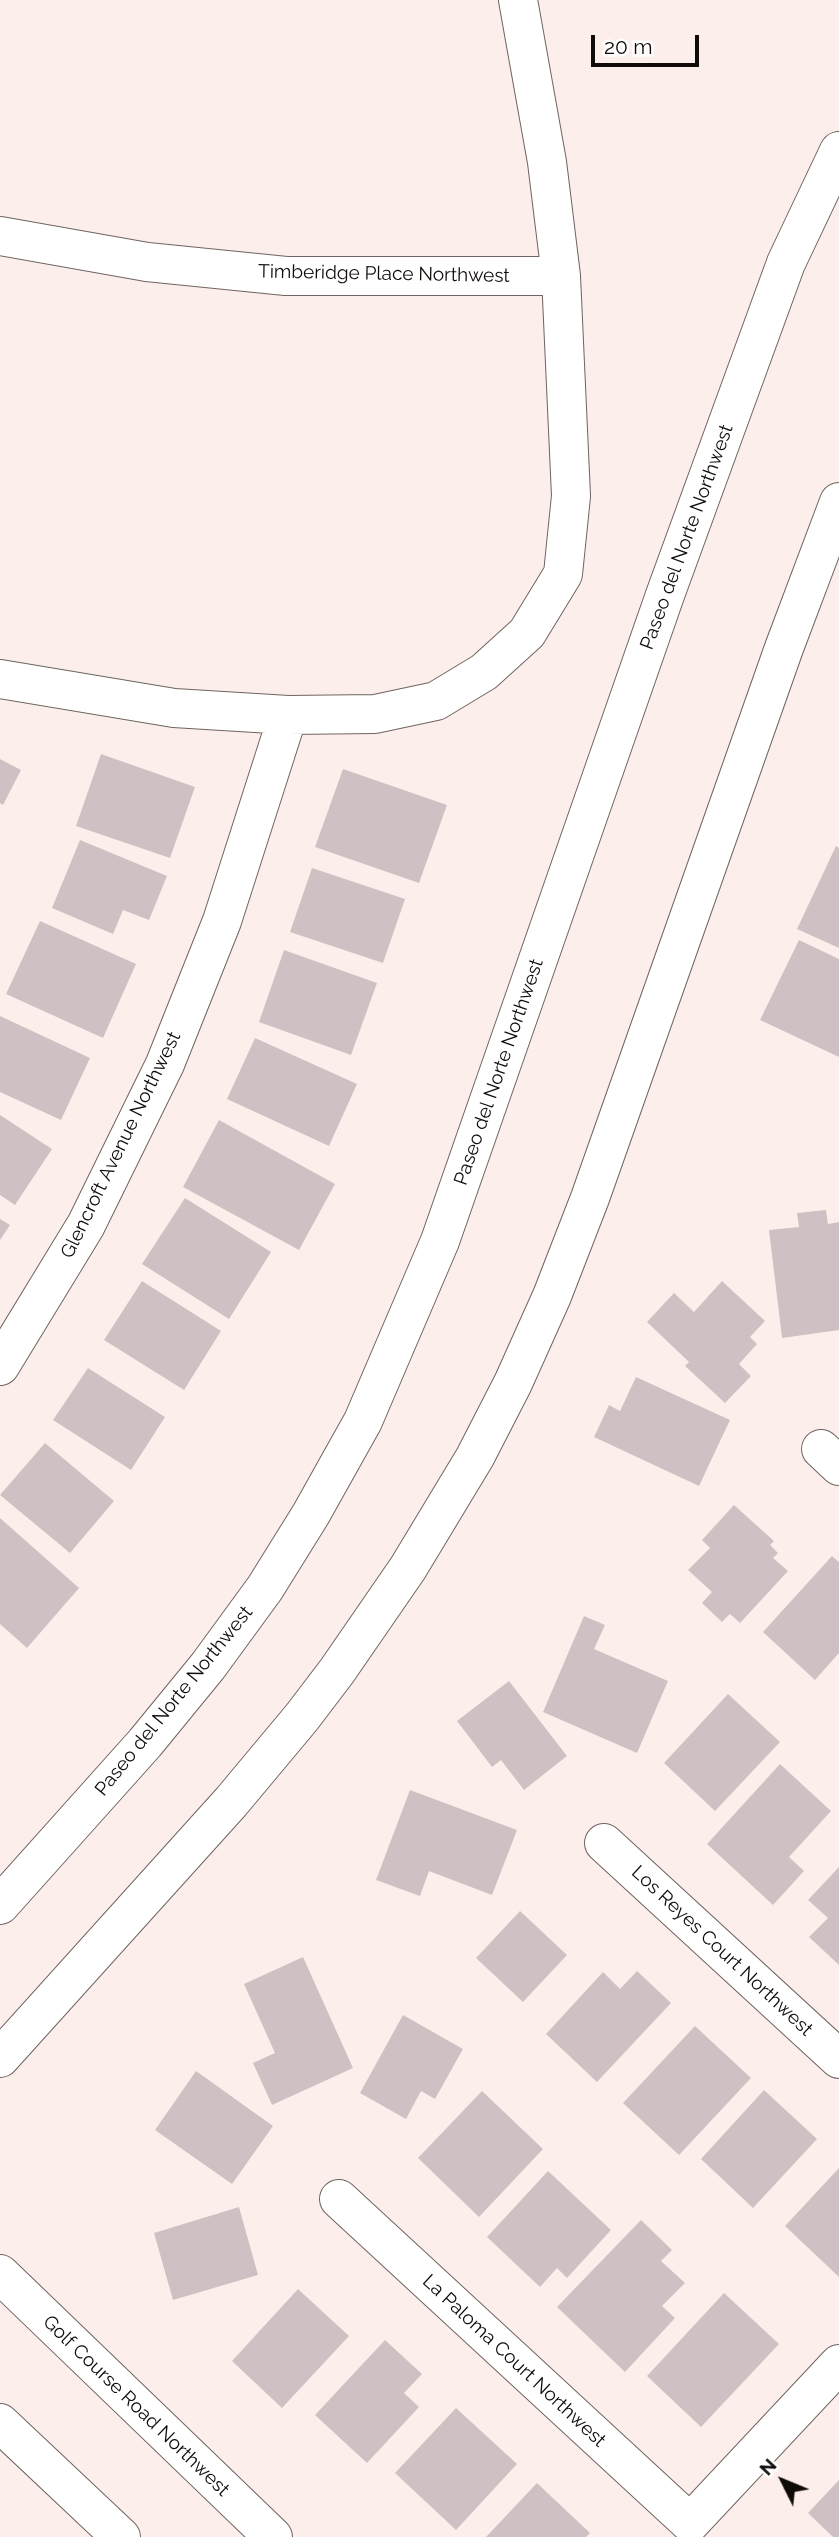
<!DOCTYPE html>
<style>
body{margin:0}
#map{position:relative;width:839px;height:2537px;overflow:hidden;background:#fcefeb;font-family:Raleway,sans-serif}
canvas{display:block}
.north{position:absolute;left:748px;top:2446px;width:70px;height:70px;-webkit-text-stroke:5px #fff;paint-order:stroke;rotate:313deg;font-size:19px;font-weight:700;line-height:28px;text-align:center;color:#0f0b09}
.north::after{content:'';display:block;margin:auto;width:24px;height:32px;background:#0f0b09;clip-path:polygon(50% 0,100% 100%,50% 72%,0 100%)}
.scale{position:absolute;left:591px;top:35px;width:108px;height:32px;box-sizing:border-box;border:4px solid #0f0b09;border-top:0;padding-left:9px;font-size:21px;line-height:24px;white-space:nowrap;color:#0f0b09;-webkit-text-stroke:5px #fff;paint-order:stroke}
</style>
<div id="map">
<canvas width="839" height="2537"></canvas>
<div class="north">N</div>
<div class="scale">20 m</div>
</div>
<script>
const g = document.querySelector('canvas').getContext('2d');
g.lineJoin = 'round';
function fill(path, color) { g.fillStyle = color; g.fill(path, 'evenodd'); }
const shape = rows => new Path2D(rows.map(r => 'M' + r).join(''));
function trace(path, color, width, dash) { g.strokeStyle = color; g.lineWidth = width; g.lineCap = dash ? 'butt' : 'round'; g.setLineDash(dash || []); g.stroke(path); }
function write(font, color, halo, rows, align = 'center') {
  g.font = font + ' Raleway,sans-serif'; g.lineWidth = 7; g.setLineDash([]); g.textBaseline = 'middle'; g.strokeStyle = halo; g.fillStyle = color; for (const [text, x, y, turn = 0] of rows) {
    g.save(); g.translate(x, y); g.rotate((+turn || 0) * Math.PI / 180); g.textAlign = isNaN(turn) ? turn : align; if (halo) g.strokeText(text, 0, 0); g.fillText(text, 0, 0); g.restore();
  }
}
fill(shape([
 [101,754,195,787,170,858,76,826],
 [0,759,21,770,3,805,0,803],
 [343,769,447,805,419,883,315,847],
 [80,840,167,876,149,920,123,910,113,934,52,908],
 [836,846,839,848,839,948,797,929],
 [312,868,405,899,383,963,290,932],
 [40,921,136,964,103,1038,6,994],
 [799,940,839,959,839,1057,760,1020],
 [284,950,377,983,351,1055,259,1022],
 [0,1016,90,1058,61,1120,0,1092],
 [255,1038,357,1084,329,1146,227,1099],
 [0,1115,52,1149,15,1205,0,1195],
 [219,1120,335,1184,299,1250,183,1187],
 [185,1198,271,1252,229,1319,142,1264],
 [826,1210,828,1224,839,1222,839,1330,782,1338,769,1230,799,1227,797,1213],
 [0,1219,10,1225,0,1240],
 [142,1281,221,1331,184,1390,104,1340],
 [722,1281,765,1321,750,1337,757,1344,739,1364,751,1376,725,1403,685,1366,689,1362,647,1322,674,1293,694,1312],
 [88,1368,165,1417,131,1470,53,1420],
 [636,1377,730,1420,699,1486,594,1437,609,1405,620,1411],
 [45,1443,114,1501,70,1553,0,1495],
 [734,1505,774,1541,770,1545,778,1553,773,1558,788,1571,740,1623,730,1614,722,1622,702,1603,712,1592,688,1570,710,1548,702,1540],
 [0,1518,79,1588,27,1648,0,1624],
 [832,1556,839,1562,839,1653,815,1680,763,1632],
 [584,1616,605,1625,594,1649,668,1681,637,1753,543,1712],
 [509,1681,567,1756,524,1790,501,1760,492,1767,457,1721],
 [728,1694,780,1742,715,1811,664,1763],
 [780,1764,831,1811,789,1857,804,1871,773,1905,707,1844],
 [410,1790,517,1830,492,1895,429,1871,420,1896,376,1880],
 [839,1867,839,1965,809,1937,828,1918,808,1900],
 [520,1911,567,1955,523,2002,476,1958],
 [303,1957,353,2068,272,2105,253,2063,275,2053,244,1984],
 [637,1971,671,2003,597,2082,546,2034,603,1972,620,1989],
 [403,2015,463,2049,435,2099,421,2091,406,2119,360,2093],
 [695,2026,751,2078,679,2155,623,2103],
 [196,2071,273,2126,232,2184,155,2130],
 [764,2090,817,2139,753,2208,701,2159],
 [482,2091,543,2149,479,2217,418,2158],
 [839,2168,839,2277,785,2226],
 [548,2171,611,2230,567,2278,557,2268,540,2287,487,2237],
 [239,2207,258,2275,173,2300,154,2233],
 [641,2220,672,2250,661,2261,685,2283,662,2306,675,2318,625,2372,557,2307],
 [298,2289,349,2336,282,2408,232,2361],
 [724,2293,779,2344,701,2427,647,2376],
 [385,2340,422,2374,404,2393,419,2407,367,2463,315,2415],
 [456,2408,517,2464,456,2530,395,2473],
 [839,2480,839,2537,833,2537,808,2513],
 [537,2483,590,2533,586,2537,486,2537]
]), '#cfc1c3');
const minor = shape([
 [0,236,147,262,286,276,561,276],
 [0,679,174,708,288,715,375,714,436,701,484,672,527,633,563,574,571,496,561,276,547,162,518,0],
 [0,1366,86,1225,165,1064,222,921,288,715],
 [821,1449,839,1466],
 [604,1843,839,2059],
 [339,2199,690,2523,839,2364]
]);
const secondary = shape([
 [0,2274,273,2537],
 [0,2423,121,2537]
]);
const primary = shape([
 [0,1905,145,1743,208,1666,265,1588,311,1514,363,1421,440,1241,665,595,786,263,839,151],
 [0,2058,231,1802,302,1717,337,1671,408,1568,475,1457,513,1383,552,1296,590,1198,784,648,839,502]
]);
trace(minor, '#6f6461', 40);
trace(secondary, '#6f6461', 40);
trace(primary, '#6f6461', 40);
trace(minor, '#fff', 38);
trace(secondary, '#fff', 38);
trace(primary, '#fff', 38);
write('19px', '#0f0b09', '#fff', [
 ["Timberidge Place Northwest",384,274,1],
 ["Paseo del Norte Northwest",687,537,-70],
 ["Paseo del Norte Northwest",499,1072,-71],
 ["Glencroft Avenue Northwest",121,1145,-64],
 ["Paseo del Norte Northwest",174,1701,-51],
 ["Los Reyes Court Northwest",722,1951,43],
 ["La Paloma Court Northwest",514,2361,43],
 ["Golf Course Road Northwest",136,2406,44]
]);
</script>
